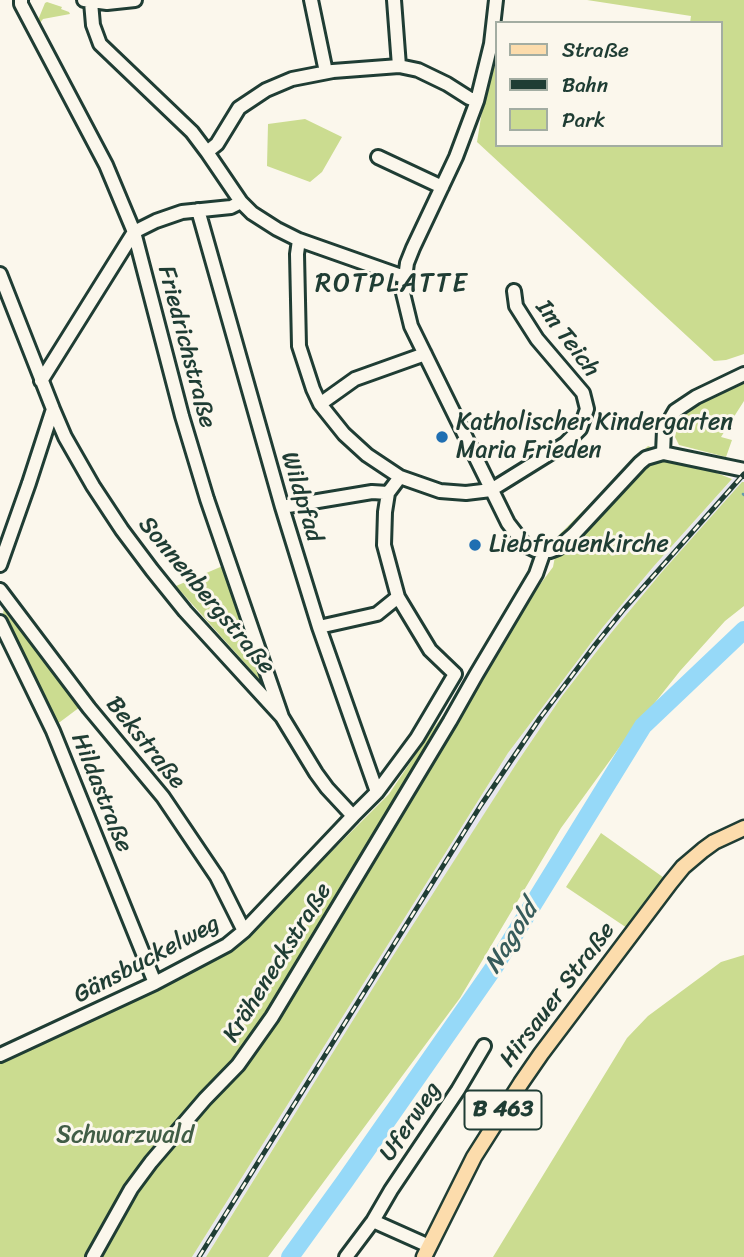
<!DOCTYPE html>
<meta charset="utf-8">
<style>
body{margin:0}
#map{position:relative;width:744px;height:1257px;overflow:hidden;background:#fbf7ec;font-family:Sriracha,sans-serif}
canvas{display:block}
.legend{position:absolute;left:495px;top:21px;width:228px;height:126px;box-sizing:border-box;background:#fbf7ec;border:2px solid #a3ada2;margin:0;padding:9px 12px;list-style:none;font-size:21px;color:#1f3d34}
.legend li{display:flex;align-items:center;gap:14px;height:35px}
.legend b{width:35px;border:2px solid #a3ada2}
</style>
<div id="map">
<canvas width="744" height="1257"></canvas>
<ul class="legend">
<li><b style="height:9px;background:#fcdcac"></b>Straße</li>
<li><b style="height:9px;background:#1f3d34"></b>Bahn</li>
<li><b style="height:19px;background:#cbdc90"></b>Park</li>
</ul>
</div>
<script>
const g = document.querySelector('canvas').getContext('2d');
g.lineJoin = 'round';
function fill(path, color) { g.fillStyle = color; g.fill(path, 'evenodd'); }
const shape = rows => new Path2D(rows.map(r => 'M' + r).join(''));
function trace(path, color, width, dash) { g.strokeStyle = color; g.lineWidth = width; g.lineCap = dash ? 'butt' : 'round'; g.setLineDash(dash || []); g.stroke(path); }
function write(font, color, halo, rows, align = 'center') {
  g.font = font + ' Sriracha,sans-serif'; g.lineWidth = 6; g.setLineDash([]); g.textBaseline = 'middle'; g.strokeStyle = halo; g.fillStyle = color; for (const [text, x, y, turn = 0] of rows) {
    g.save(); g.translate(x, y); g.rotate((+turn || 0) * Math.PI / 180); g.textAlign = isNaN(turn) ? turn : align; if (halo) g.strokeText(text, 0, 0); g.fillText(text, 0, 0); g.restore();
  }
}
fill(shape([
 [735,476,744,478,744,481,661,573,611,633,562,696,518,761,281,1136,206,1257,192,1257,508,753,603,627,654,566]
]), '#e8e7ee');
fill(shape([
 [587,0,744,0,744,354,726,360,714,361,477,142,482,111,497,39,497,145,721,145,721,23,690,23,691,16],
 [47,2,62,7,61,9,69,12,70,14,43,19,40,23,38,20,45,3],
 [305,119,342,137,322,172,310,182,267,166,268,124],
 [744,379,744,401,721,437,732,440,726,457,679,445,675,437,679,420,691,408],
 [648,446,732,479,654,566,603,627,508,753,192,1257,0,1257,0,1061,151,990,244,939,389,794,430,733,553,567,559,535],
 [742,482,744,482,744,606,725,621,680,671,619,748,561,828,460,998,268,1257,206,1257,391,959,518,761,562,696,611,633,661,573],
 [225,565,268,689,176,586],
 [4,604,80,707,56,725,3,616],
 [601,833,667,880,630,930,566,887],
 [744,955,744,1257,493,1257,627,1038,648,1016,721,962]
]), '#cbdc90');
trace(shape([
 [743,494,744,495]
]), '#669baa', 2.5);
trace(shape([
 [290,1257,345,1181,495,966,643,726,744,630]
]), '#96d9f8', 18);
const minor = shape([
 [21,0,21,4,106,165,134,232,182,416,207,499,282,717],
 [84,0,107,3,135,0],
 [311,0,326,72],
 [394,0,399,66],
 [496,0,491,44,477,101,456,157,413,248,407,263,403,293,411,326,508,523,525,545,535,550,550,551,558,548,574,534,640,463,646,458,663,453,744,470],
 [91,2,93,25,100,44,192,132,207,152,241,202,252,213,277,229,299,240,404,277],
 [207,152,217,144,239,108,266,90,292,79,333,71,399,66,418,70,447,84,469,98,477,101],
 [378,157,442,187],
 [198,210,282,507,319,627,377,792],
 [299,240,297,254,299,346,313,389,320,404,344,434,367,455,400,477,440,491,466,493,491,490,565,444,580,429,587,409,583,393,537,339,516,306,514,291],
 [0,274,53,409,65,437,93,486,122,530,152,570,185,611,282,717,316,773,327,788,353,816],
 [41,381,134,232,156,221,182,212,231,207,241,202],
 [320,404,355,379,425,354],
 [663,453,664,430,675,411,696,397,744,374],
 [400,477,388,493,385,512,384,545,398,597,430,650,455,674],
 [282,507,372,492,388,493],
 [0,565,29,483,53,409],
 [0,590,89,708,163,797,217,877,244,931],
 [0,622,53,731,155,983],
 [319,627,377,614,398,597],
 [0,1055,155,983,227,945,244,931,353,816,377,792,417,738,455,674],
 [373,1221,429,1246],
 [93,1257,131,1189,151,1162,205,1099,238,1065,272,1017,450,721,476,675,536,574,544,551],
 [346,1257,373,1221,391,1190,458,1090,484,1046]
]);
const major = shape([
 [424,1257,474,1157,521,1083,541,1054,670,883,683,867,703,850,714,842,744,828]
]);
trace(minor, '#1f3d34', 18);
trace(major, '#1f3d34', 19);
trace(minor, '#fbf7ec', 12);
trace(major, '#fcdcac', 14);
const rail = shape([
 [199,1257,481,805,540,718,595,645,624,609,744,474]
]);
trace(rail, '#1f3d34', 5);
trace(rail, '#fbf7ec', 2.5, [8]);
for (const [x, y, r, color] of [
 [442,437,7,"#1f6fb2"],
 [475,545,7,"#1f6fb2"]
]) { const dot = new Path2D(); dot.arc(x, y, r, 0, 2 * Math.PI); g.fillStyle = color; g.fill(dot); trace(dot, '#fbf7ec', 2.5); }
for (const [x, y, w] of [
 [503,1110,77]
]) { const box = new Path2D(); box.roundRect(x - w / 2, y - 19.5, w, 39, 5); g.fillStyle = '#fbf7ec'; g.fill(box); trace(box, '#1f3d34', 2); }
write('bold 23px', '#1f3d34', null, [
 ["B 463",503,1110]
]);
write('24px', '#1f3d34', '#fbf7ec', [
 ["Im Teich",567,339,53],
 ["Friedrichstraße",186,347,75],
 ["Wildpfad",301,497,73],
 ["Sonnenbergstraße",206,596,50],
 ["Bekstraße",145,743,51],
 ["Hildastraße",101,793,68],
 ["Gänsbuckelweg",147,960,-28],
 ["Kräheneckstraße",278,963,-58],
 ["Hirsauer Straße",558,995,-53],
 ["Uferweg",411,1122,-56]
]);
write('24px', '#1f3d34', '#fbf7ec', [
 ["Katholischer Kindergarten",456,423],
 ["Maria Frieden",456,451],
 ["Liebfrauenkirche",489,545]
], 'left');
write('24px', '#415d46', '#fbf7ec', [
 ["Schwarzwald",125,1136]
]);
g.letterSpacing = '2px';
write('26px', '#1f3d34', '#fbf7ec', [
 ["ROTPLATTE",392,284]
]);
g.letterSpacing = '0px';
write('italic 26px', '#375c5b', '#fbf7ec', [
 ["Nagold",512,938,-58]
]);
</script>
